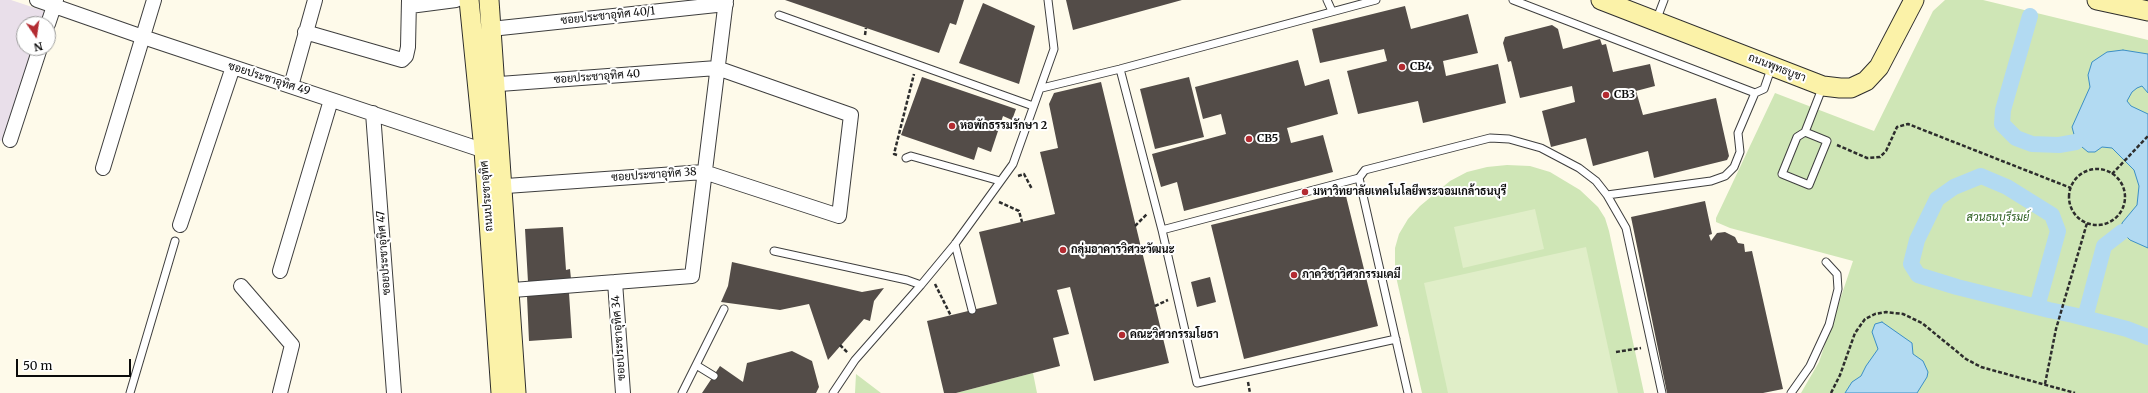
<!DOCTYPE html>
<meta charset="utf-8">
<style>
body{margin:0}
#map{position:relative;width:2148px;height:393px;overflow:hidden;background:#fefaea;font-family:Merriweather,serif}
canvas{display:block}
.north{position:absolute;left:16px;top:16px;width:40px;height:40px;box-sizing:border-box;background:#fff;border:1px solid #9d9d9d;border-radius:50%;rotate:167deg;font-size:11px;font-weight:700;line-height:16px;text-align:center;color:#0b0b0b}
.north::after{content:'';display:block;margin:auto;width:14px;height:18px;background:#b32b31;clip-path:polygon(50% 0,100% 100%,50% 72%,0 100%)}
.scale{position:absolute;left:16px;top:359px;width:115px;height:18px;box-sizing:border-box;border:2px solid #0b0b0b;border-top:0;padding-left:5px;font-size:12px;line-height:14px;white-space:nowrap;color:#0b0b0b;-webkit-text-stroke:3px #fff;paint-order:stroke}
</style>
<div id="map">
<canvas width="2148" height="393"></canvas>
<div class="north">N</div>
<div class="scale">50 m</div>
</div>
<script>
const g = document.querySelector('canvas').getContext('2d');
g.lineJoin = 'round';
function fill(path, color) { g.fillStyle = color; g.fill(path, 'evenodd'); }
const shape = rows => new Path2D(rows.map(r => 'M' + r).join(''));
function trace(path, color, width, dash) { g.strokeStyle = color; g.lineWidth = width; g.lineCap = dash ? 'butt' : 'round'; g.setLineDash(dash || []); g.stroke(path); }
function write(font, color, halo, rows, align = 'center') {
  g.font = font + ' Merriweather,Sarabun,serif'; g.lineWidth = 4; g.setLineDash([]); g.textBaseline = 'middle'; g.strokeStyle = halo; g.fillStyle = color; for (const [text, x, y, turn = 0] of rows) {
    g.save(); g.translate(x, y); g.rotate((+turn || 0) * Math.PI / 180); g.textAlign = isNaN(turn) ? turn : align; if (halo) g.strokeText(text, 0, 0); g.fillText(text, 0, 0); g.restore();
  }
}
fill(shape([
 [0,0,11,0,47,12,43,24,24,24,24,48,35,48,3,140,0,141]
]), '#e9dfea');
fill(shape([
 [1945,0,1983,0,2148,40,2148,393,1801,393,1819,362,1853,261,1730,228,1716,222,1716,218,1775,93,1874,131,1933,11],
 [1507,165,1530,166,1550,172,1580,190,1598,207,1605,218,1609,231,1644,393,1422,393,1395,272,1395,248,1399,234,1408,219,1420,206,1450,181,1467,172,1487,167],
 [1033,373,1037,393,956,393],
 [856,374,881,393,855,393]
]), '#cfe6b6');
fill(shape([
 [1535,209,1544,249,1463,268,1454,227],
 [1586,247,1618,393,1448,393,1424,283]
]), '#e0eec8');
const water = shape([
 [2123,50,2148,54,2148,93,2142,86,2137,88,2132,92,2127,101,2131,106,2148,114,2148,248,2130,240,2122,232,2122,223,2137,205,2139,186,2134,170,2112,148,2102,147,2095,152,2088,152,2076,142,2072,127,2090,87,2088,75,2092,62,2107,52,2123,50],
 [1882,322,1912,343,1913,354,1923,361,1928,372,1927,377,1917,393,1845,393,1852,382,1861,376,1866,366,1878,349,1872,332,1875,324,1882,322]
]);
fill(water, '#b2daf2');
trace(water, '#3c8fc6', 1);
trace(shape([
 [2030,16,2003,110,2002,124,2016,138,2032,144,2059,145,2076,142],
 [2037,307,2058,231,2052,215,2007,187,1981,176,1954,187,1937,199,1917,240,1911,264,1918,275,1957,287,2049,310,2073,315,2127,329,2148,337],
 [2085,318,2104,246,2122,232]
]), '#b2daf2', 16);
fill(shape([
 [785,0,964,0,956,25,950,23,939,53],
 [1066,0,1182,0,1073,30],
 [983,3,1035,26,1019,84,959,63],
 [1405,6,1411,29,1468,14,1478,53,1443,61,1446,76,1498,64,1506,103,1423,123,1418,101,1358,114,1347,71,1387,61,1384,49,1320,63,1312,29],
 [1552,25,1558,29,1563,49,1600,39,1602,45,1606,44,1613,72,1650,64,1655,86,1636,91,1643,115,1716,98,1729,156,1727,160,1654,178,1648,151,1593,166,1586,138,1551,147,1542,111,1575,102,1572,86,1520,98,1511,61,1508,62,1503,43,1505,37],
 [1298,60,1305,86,1329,79,1338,114,1287,128,1291,143,1323,135,1333,172,1184,211,1177,182,1161,187,1152,154,1226,134,1221,114,1203,119,1195,87],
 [922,77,1016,109,1012,120,1003,116,991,152,978,147,974,160,901,135],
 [1189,77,1204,137,1155,149,1140,89],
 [1101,82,1169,363,1094,381,1070,287,1057,290,1069,334,1053,338,1060,366,956,393,944,393,927,321,997,304,979,232,1055,214,1040,152,1058,148,1049,104,1054,93],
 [1345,192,1378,326,1244,359,1211,225],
 [1705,201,1712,234,1709,235,1711,241,1717,233,1725,232,1735,237,1738,243,1744,244,1745,252,1752,251,1783,389,1763,393,1667,393,1631,217],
 [563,227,566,270,570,269,571,279,528,282,525,229],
 [732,262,862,292,884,288,874,301,870,321,864,319,828,360,809,304,780,310,721,302,728,286],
 [1210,277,1216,302,1197,307,1191,282],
 [569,293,572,338,529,341,527,296],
 [792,351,812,361,819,387,816,393,702,393,720,366,743,382,747,363]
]), '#534c48');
const lane = shape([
 [1327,0,1332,11],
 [1513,0,1755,93],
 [779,15,1033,106],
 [1656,21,1664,0],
 [1120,69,1162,230,1197,383,1396,339],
 [1042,88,1120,69,1376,0],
 [1805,132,1797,137,1782,174,1809,185,1827,141,1805,132,1823,86],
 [906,158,911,156,1000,181],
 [1607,195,1711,181,1725,176,1734,167,1740,152,1738,133,1755,93,1764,89,1772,66],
 [1162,230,1359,178],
 [955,244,972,310],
 [774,251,907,280,921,285],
 [696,365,714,376],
 [130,393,175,241],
 [682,393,724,309],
 [833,393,855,360,921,285,955,244,1013,164,1054,49,1048,0],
 [1408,393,1359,178,1365,170,1490,138,1509,139,1541,148,1579,168,1596,181,1607,195,1626,228,1662,393],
 [1791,393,1810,366,1829,325,1838,289,1837,274,1826,262]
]);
const street = shape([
 [37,0,143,37,491,153],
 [410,6,456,0],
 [48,24,56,0],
 [491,29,726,4],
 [305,32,402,60,406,56,408,47,409,0],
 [486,85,717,68,851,115,839,216,704,172,492,187],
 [291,86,315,0],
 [373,113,394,393],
 [10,140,40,48],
 [103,168,154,0],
 [180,225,233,67],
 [280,271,331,100],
 [615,282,623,393],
 [241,286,292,345,280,393],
 [500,291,692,276,726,0]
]);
const secondary = shape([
 [469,0,484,150,501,393],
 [489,0,516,393],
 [1601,0,1823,86,1840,88,1851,88,1866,81,1879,67,1914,0],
 [2097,0,2148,11]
]);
trace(lane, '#3e3e3e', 9);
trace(street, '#3e3e3e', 16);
trace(secondary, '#2d2d2d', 21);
trace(shape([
 [865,35,866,28],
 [1837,145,1867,158,1880,157,1886,151,1897,127,1908,124,2071,188],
 [897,155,894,154,914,74],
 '2069 197a28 28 0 1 1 56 0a28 28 0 1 1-56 0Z',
 [2112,174,2148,136],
 [1018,176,1024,174,1032,189],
 [999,202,1019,211,1022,222],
 [1135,226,1147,214],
 [935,284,951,316],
 [1155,306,1168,300],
 [840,345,848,353],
 [1616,352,1641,348],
 [1248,382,1250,393],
 [2045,384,2056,329,2087,223],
 [1831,393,1840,375,1855,333,1865,319,1875,314,1886,312,1903,314,1922,323,1966,359,1981,367,2075,393]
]), '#2d2d2d', 2.5, [4, 2]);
trace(lane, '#fff', 7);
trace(street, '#fff', 14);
trace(secondary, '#fbf2a8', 19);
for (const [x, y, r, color] of [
 [1402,67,4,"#b32b31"],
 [1606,95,4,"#b32b31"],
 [952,126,4,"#b32b31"],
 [1249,139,4,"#b32b31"],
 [1305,192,4,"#b32b31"],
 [1063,250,4,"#b32b31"],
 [1294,275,4,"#b32b31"],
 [1122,335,4,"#b32b31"]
]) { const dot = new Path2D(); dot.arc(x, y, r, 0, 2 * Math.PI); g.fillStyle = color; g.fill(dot); trace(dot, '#fff', 1.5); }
write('11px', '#0b0b0b', '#fff', [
 ["ซอยประชาอุทิศ 40/1",608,16,-6],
 ["ถนนพุทธบูชา",1777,68,21],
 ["ซอยประชาอุทิศ 40",597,77,-4],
 ["ซอยประชาอุทิศ 49",269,79,18],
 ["ซอยประชาอุทิศ 38",654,175,-4],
 ["ถนนประชาอุทิศ",487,196,-94],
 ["ซอยประชาอุทิศ 47",384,253,-94],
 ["ซอยประชาอุทิศ 34",619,338,-94]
]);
write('bold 11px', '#0b0b0b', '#fff', [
 ["CB4",1410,67],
 ["CB3",1614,95],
 ["หอพักธรรมรักษา 2",960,126],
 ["CB5",1257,139],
 ["มหาวิทยาลัยเทคโนโลยีพระจอมเกล้าธนบุรี",1313,192],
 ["กลุ่มอาคารวิศวะวัฒนะ",1071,250],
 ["ภาควิชาวิศวกรรมเคมี",1302,275],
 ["คณะวิศวกรรมโยธา",1130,335]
], 'left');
write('italic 11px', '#2d5f20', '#fff', [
 ["สวนธนบุรีรมย์",1998,218]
]);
</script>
